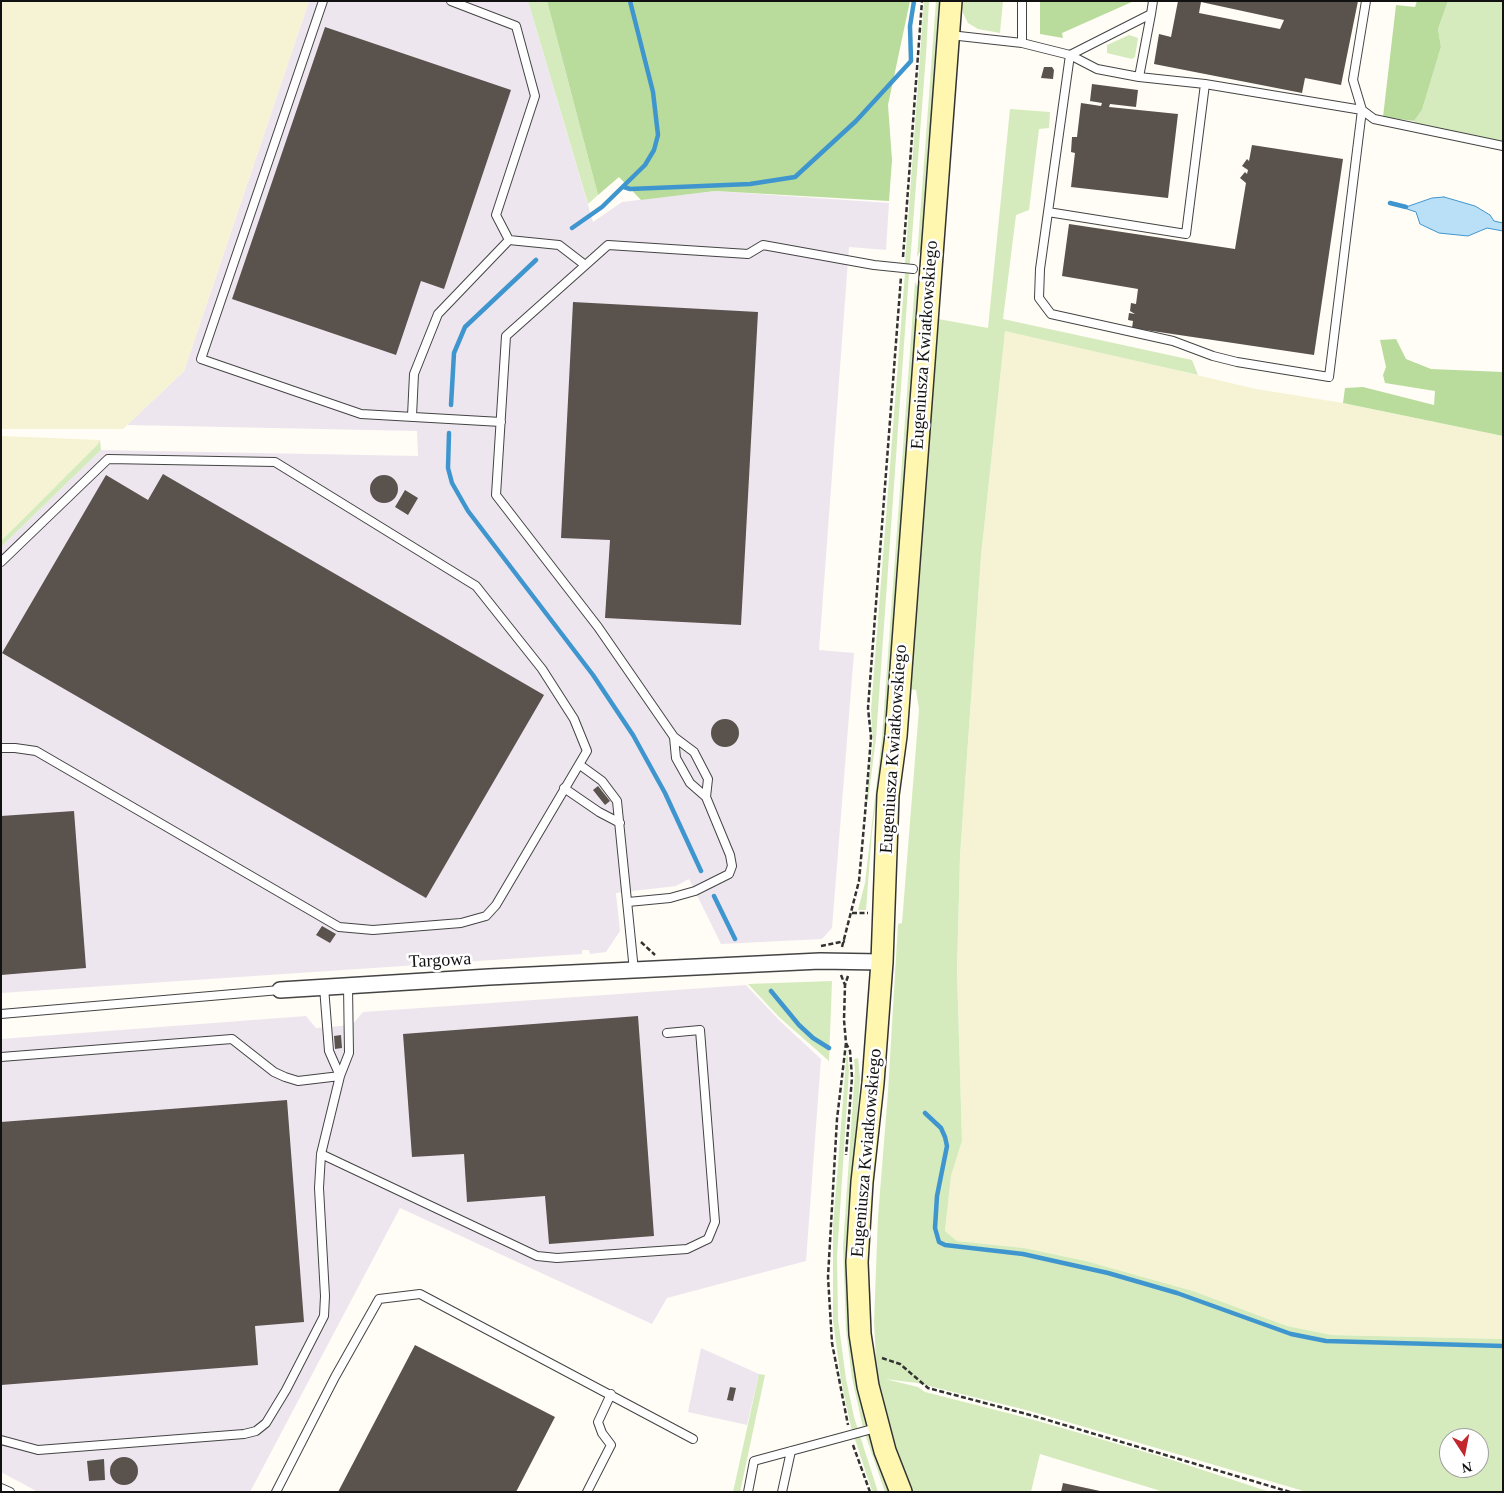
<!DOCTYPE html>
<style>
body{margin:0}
#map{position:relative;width:1504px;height:1493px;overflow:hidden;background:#fffdf5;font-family:Georgia,serif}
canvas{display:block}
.frame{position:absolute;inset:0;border:2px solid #111;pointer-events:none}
.north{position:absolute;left:1439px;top:1428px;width:50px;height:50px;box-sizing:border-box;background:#fff;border:1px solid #a0a0a0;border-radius:50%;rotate:169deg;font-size:14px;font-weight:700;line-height:20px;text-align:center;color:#111}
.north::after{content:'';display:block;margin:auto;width:18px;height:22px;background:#c4262e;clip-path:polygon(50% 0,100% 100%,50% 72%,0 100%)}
</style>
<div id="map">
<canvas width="1504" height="1493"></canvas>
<div class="frame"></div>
<div class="north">N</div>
</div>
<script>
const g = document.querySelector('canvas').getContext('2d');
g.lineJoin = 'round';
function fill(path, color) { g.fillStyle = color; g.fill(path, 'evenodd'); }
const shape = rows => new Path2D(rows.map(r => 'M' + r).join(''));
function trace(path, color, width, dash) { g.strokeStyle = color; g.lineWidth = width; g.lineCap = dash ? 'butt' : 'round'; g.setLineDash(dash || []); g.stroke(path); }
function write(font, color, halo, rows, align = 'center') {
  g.font = font + ' Georgia,serif'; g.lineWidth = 5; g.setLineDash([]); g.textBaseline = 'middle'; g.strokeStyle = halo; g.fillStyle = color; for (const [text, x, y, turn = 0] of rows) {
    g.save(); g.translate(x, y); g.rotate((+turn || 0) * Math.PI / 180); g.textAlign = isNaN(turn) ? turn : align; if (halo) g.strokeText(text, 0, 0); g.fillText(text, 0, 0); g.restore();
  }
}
fill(shape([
 [309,1,528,1,593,222,622,202,715,191,889,203,886,250,849,247,819,650,854,653,832,928,822,939,721,944,689,879,676,886,616,893,620,931,606,952,590,954,589,950,582,950,582,954,1,993,1,547,101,450,418,456,417,431,127,425,184,371],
 [746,985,781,1022,821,1059,806,1261,667,1298,652,1324,400,1208,250,1492,38,1492,1,1472,1,1039,306,1016,316,1028,352,1025,363,1012],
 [701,1348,759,1374,747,1425,688,1412]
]), '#eee6ef');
fill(shape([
 [1,1,309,1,184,371,123,429,1,429],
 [1005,330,1256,389,1343,403,1503,436,1503,1339,1332,1335,1287,1326,1193,1291,1086,1261,1024,1248,957,1241,945,1231,951,1176,962,1141,957,971,960,856,981,556],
 [1,436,100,440,98,444,1,541]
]), '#f6f3d4');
fill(shape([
 [528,1,547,1,598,195,588,204],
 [924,1,929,1,926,55,910,263,908,264,905,263],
 [936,1,942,1,923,247,917,257],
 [961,1,1003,1,1000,33,978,29,968,23,963,13],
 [1448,1,1503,1,1503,141,1416,126,1414,121,1422,110,1441,47,1438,29],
 [1129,35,1138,38,1135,57,1132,59,1107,53,1107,45],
 [1010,109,1050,112,1049,128,1039,129,1029,210,1016,215,1003,319,1192,360,1198,375,1005,331,981,556,960,856,957,971,962,1141,951,1176,945,1231,957,1241,1024,1248,1086,1261,1193,1291,1287,1326,1332,1335,1503,1339,1503,1492,1307,1492,1030,1411,917,1383,885,1379,918,1387,925,1392,1031,1419,1166,1458,1270,1492,1164,1492,1040,1454,1031,1492,911,1492,900,1462,877,1378,874,1322,878,1217,888,1092,898,924,902,923,919,709,916,690,909,689,938,319,988,328],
 [1449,1438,1479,1438,1479,1468,1449,1468],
 [905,273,909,274,876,738,868,801,866,801,873,743,871,710],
 [915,282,919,289,887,723,872,831,866,910,858,910,865,883,882,737],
 [100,440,101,450,1,547,1,541,98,444],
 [832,981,829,1061,779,1017,748,984],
 [847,1049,849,1071,837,1257,838,1319,846,1379,854,1417,878,1492,873,1492,871,1488,851,1427,841,1380,833,1320,833,1227],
 [858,1058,860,1079,853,1176,850,1322,891,1492,885,1492,863,1428,852,1378,846,1330,843,1246,855,1071,854,1059],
 [759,1374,765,1375,740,1492,733,1492]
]), '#d5ebbd');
fill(shape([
 [547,1,910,1,888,105,892,160,889,201,715,191,641,200,619,177,598,195],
 [1040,1,1134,1,1062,33,1063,38,1040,34],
 [1417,1,1448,1,1438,29,1441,47,1422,110,1414,121,1383,117,1396,5,1415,7],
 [1396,339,1406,359,1431,369,1503,372,1503,436,1343,403,1345,388,1363,387,1434,405,1435,391,1385,383,1383,375,1386,367,1380,340]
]), '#b9dc9c');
const water = shape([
 [1444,197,1475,206,1490,215,1494,221,1503,223,1503,231,1487,228,1468,236,1439,233,1420,224,1416,212,1407,209,1406,207,1432,198,1444,197]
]);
fill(water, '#b9e0f7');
trace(water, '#3f96cf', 1);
trace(shape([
 [624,187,630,189,750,184,795,177,856,121,911,61,910,26,914,1],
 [1390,203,1406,207],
 [572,228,602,207,645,165,654,150,658,135,653,92,630,1],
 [451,405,454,353,465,327,536,260],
 [449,433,448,468,452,483,468,511,593,675,633,735,665,793,701,871],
 [714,896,735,939],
 [771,991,799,1025,813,1038,829,1048],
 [925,1113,941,1128,945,1137,947,1146,937,1196,935,1228,939,1242,945,1245,1023,1254,1108,1273,1177,1293,1291,1334,1326,1341,1503,1346]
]), '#3f96cf', 4.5);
fill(shape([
 [1178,1,1358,1,1341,85,1305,78,1302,93,1154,64,1159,34,1171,37],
 [1201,2,1284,20,1280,29,1199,13],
 [325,27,511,90,444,289,421,281,396,355,232,299],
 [1044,67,1052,67,1054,70,1053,79,1041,78],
 [1092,84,1138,90,1136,107,1110,104,1109,107,1178,114,1168,198,1071,187,1075,153,1071,152,1072,137,1077,137,1081,103,1101,106,1102,103,1090,101],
 [1252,145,1343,159,1314,355,1132,328,1133,321,1128,320,1129,313,1135,314,1130,311,1131,303,1136,304,1138,289,1062,276,1069,224,1235,249,1246,183,1240,178,1245,172,1247,174,1248,170,1242,166,1247,159,1249,161],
 [573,302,758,312,741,625,605,618,610,540,561,538],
 [163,474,544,695,426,898,2,653,106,475,148,500],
 '370 489a14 14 0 1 1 28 0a14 14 0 1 1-28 0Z',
 [405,490,418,498,408,515,395,507],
 '711 733a14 14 0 1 1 28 0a14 14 0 1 1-28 0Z',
 [598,786,610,801,605,805,593,790],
 [74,811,86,968,1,975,1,816],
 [322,926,336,934,330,943,316,935],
 [638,1016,654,1236,549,1244,545,1196,467,1202,464,1154,412,1157,403,1034],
 [341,1035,342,1048,335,1049,334,1036],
 [287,1100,304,1322,255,1326,258,1365,1,1385,1,1122],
 [415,1345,555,1417,516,1492,338,1492],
 [730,1387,736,1388,733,1401,727,1400],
 '110 1471a14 14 0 1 1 28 0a14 14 0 1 1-28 0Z',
 [104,1459,105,1480,89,1481,87,1461],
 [1063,1483,1100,1491,1099,1492,1061,1492]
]), '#5a524d');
const service = shape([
 [323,1,201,359,361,414,501,422],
 [451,1,516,26,535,96,496,215,509,240],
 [1151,14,1139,77,1205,84,1362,110,1374,119,1503,146],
 [950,35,1022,43,1070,55,1151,14,1153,1],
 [1022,43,1022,1],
 [1139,77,1097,69,1070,55,1048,212,1186,234,1205,84],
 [1048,212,1040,269,1039,298,1051,314,1173,341,1213,356,1237,362,1329,377,1362,110,1353,80,1366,1],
 [412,416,414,374,438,314,509,240,559,245,585,265],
 [1,562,108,459,275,462,476,586,542,669,574,719,587,751,496,905,486,916,461,923,373,930,339,927,36,751,15,748,1,748],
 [580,765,602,781,617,801,634,971],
 [564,788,599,812,620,823],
 [706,797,708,779,694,752,674,737,598,627,496,495,506,336,608,245,748,254,763,245,874,265,913,269],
 [628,902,670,898,695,891,729,874,732,866,730,855,706,797,690,783,676,758,674,737],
 [324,987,329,1051,340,1076],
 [1,1014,280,990],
 [1,1057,232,1039,274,1072,285,1077,298,1081,340,1076],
 [321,1154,537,1256,557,1258,687,1249,708,1239,715,1222,700,1030,667,1033],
 [1,1440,38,1450,244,1434,256,1431,266,1423,286,1390,324,1316,325,1296,319,1188,321,1154,340,1076,349,1053,348,986],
 [1,1488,10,1492],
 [276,1492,335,1377,379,1299,420,1294,693,1439],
 [587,1492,611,1445,602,1433,598,1422,611,1394],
 [748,1492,754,1461,876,1428],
 [782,1492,791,1451]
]);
const minor = shape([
 [280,990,489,977,820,961,882,962]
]);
const secondary = shape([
 [901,1492,885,1451,868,1386,860,1334,857,1262,862,1182,873,1083,882,962,888,795,896,736,951,1]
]);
trace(service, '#444', 10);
trace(minor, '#444', 18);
trace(secondary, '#333', 24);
trace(shape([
 [903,257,922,1],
 [852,913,868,913],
 [641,942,655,955],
 [821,946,845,941],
 [842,947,859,881,865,814,871,737,868,708,901,277],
 [841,975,845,985],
 [848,976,845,985,844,1020,846,1043,837,1119,828,1277,832,1343,848,1425],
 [846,1043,850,1051,852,1077,846,1155],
 [882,1358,900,1364,928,1388,1034,1416,1290,1492],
 [853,1445,870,1492]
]), '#333', 2.5, [5, 2.5]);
trace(service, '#fff', 8);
trace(minor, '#fff', 15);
trace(secondary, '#fff6b0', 21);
write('18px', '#111', '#fff', [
 ["Eugeniusza Kwiatkowskiego",925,345,-86],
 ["Eugeniusza Kwiatkowskiego",894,749,-86],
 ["Targowa",440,961,-3],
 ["Eugeniusza Kwiatkowskiego",867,1153,-85]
]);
</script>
